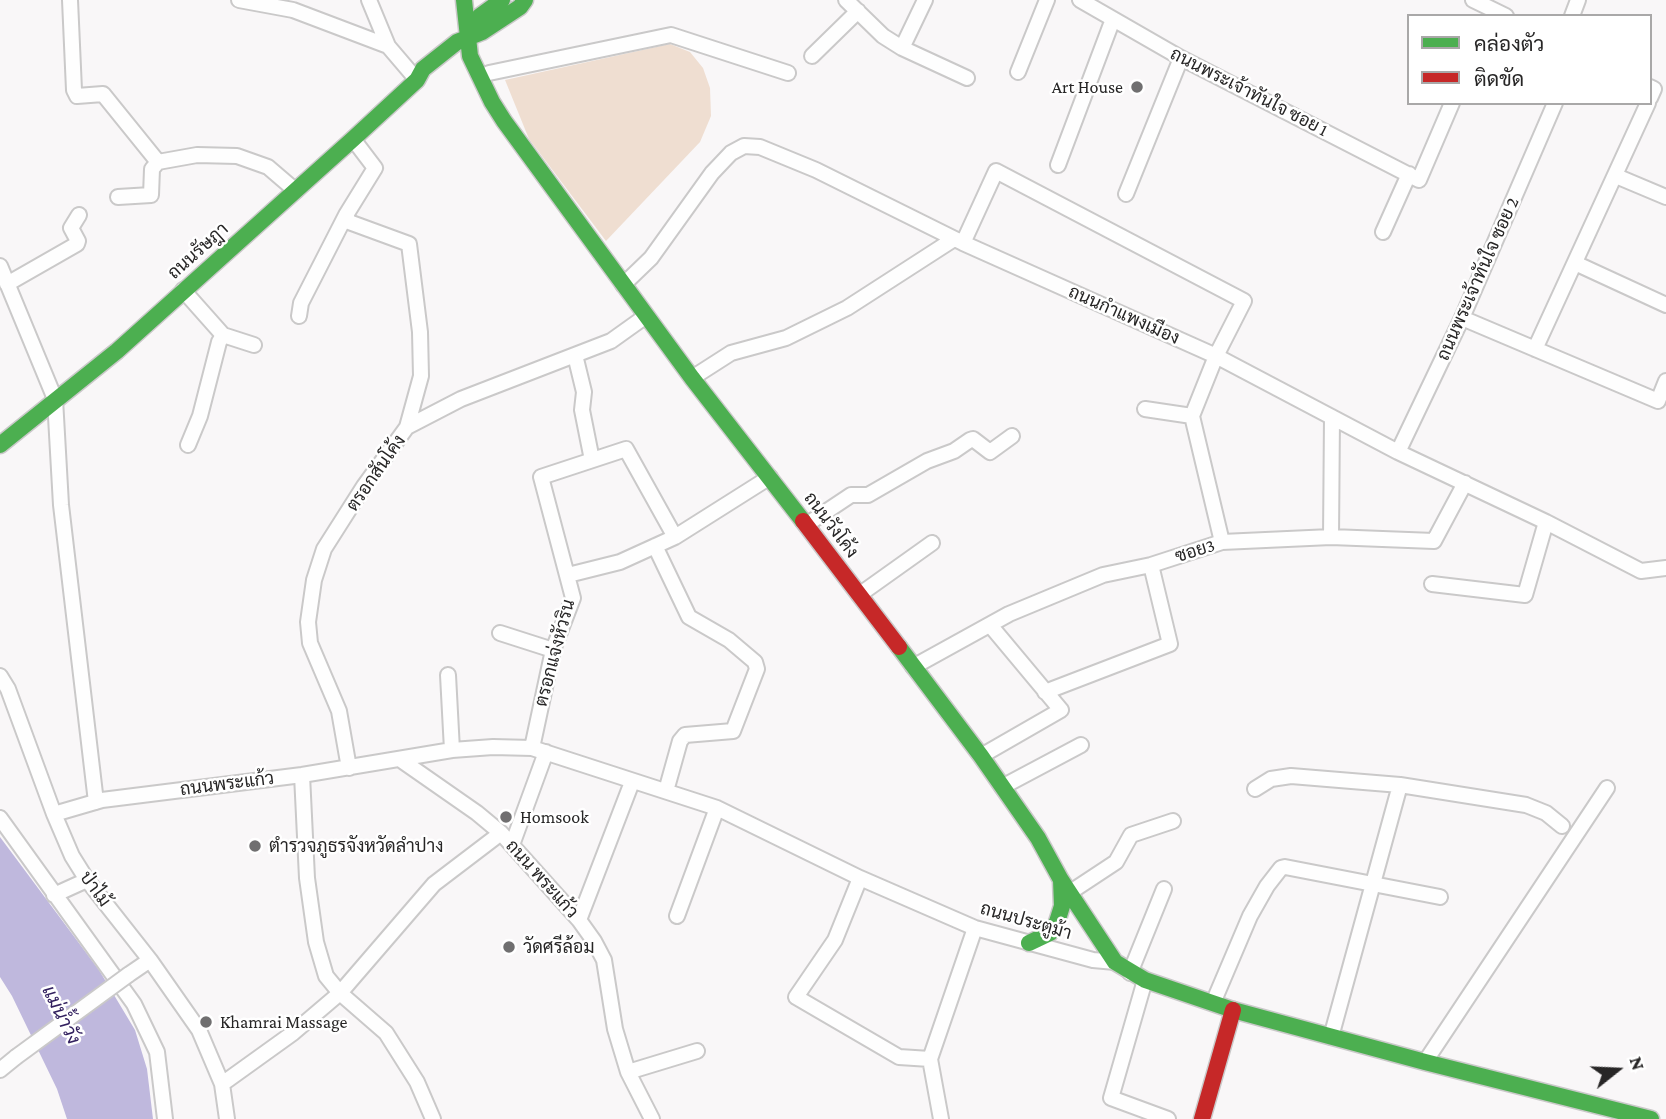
<!DOCTYPE html>
<meta charset="utf-8">
<style>
body{margin:0}
#map{position:relative;width:1666px;height:1119px;overflow:hidden;background:#f9f7f8;font-family:"Crimson Pro",Sarabun,serif}
canvas{display:block}
.legend{position:absolute;left:1407px;top:14px;width:245px;height:91px;box-sizing:border-box;background:#fff;border:2px solid #a9a8a8;margin:0;padding:9px 12px;list-style:none;font-size:21px;color:#272626}
.legend li{display:flex;align-items:center;gap:14px;height:35px}
.legend b{width:35px;border:2px solid #a9a8a8}
.north{position:absolute;left:1582px;top:1035px;width:70px;height:70px;-webkit-text-stroke:5px #fff;paint-order:stroke;rotate:72deg;font-size:19px;font-weight:700;line-height:28px;text-align:center;color:#272626}
.north::after{content:'';display:block;margin:auto;width:24px;height:32px;background:#272626;clip-path:polygon(50% 0,100% 100%,50% 72%,0 100%)}
</style>
<div id="map">
<canvas width="1666" height="1119"></canvas>
<ul class="legend">
<li><b style="height:9px;background:#4caf50"></b>คล่องตัว</li>
<li><b style="height:9px;background:#c62828"></b>ติดขัด</li>
</ul>
<div class="north">N</div>
</div>
<script>
const g = document.querySelector('canvas').getContext('2d');
g.lineJoin = 'round';
function fill(path, color) { g.fillStyle = color; g.fill(path, 'evenodd'); }
const shape = rows => new Path2D(rows.map(r => 'M' + r).join(''));
function trace(path, color, width, dash) { g.strokeStyle = color; g.lineWidth = width; g.lineCap = dash ? 'butt' : 'round'; g.setLineDash(dash || []); g.stroke(path); }
function write(font, color, halo, rows, align = 'center') {
  g.font = font + ' "Crimson Pro",Sarabun,serif'; g.lineWidth = 5; g.setLineDash([]); g.textBaseline = 'middle'; g.strokeStyle = halo; g.fillStyle = color; for (const [text, x, y, turn = 0] of rows) {
    g.save(); g.translate(x, y); g.rotate((+turn || 0) * Math.PI / 180); g.textAlign = isNaN(turn) ? turn : align; if (halo) g.strokeText(text, 0, 0); g.fillText(text, 0, 0); g.restore();
  }
}
fill(shape([
 [670,44,690,52,703,68,710,88,711,116,700,142,606,241,529,139,505,80]
]), '#efded1');
fill(shape([
 [0,837,99,970,135,1030,147,1069,153,1119,67,1119,57,1089,12,996,0,977]
]), '#bfb8dd');
const street = shape([
 [70,0,74,90,77,96,103,94,158,162,197,155,237,156,268,167,296,191],
 [239,0,293,10,388,46],
 [369,0,388,46,417,80],
 [846,0,883,36,902,48,967,78],
 [1080,0,1181,58,1419,180,1452,103],
 [1473,0,1506,16],
 [1572,16,1578,0],
 [902,48,925,0],
 [812,56,858,11],
 [1018,72,1047,0],
 [489,73,671,35,788,73],
 [1650,87,1654,89,1650,98],
 [1058,165,1113,19],
 [1616,176,1666,197],
 [1126,194,1181,58],
 [118,197,151,195,152,169,158,162],
 [1383,232,1409,174],
 [963,243,996,171,1244,301,1216,356,1192,416,1222,542],
 [1575,263,1666,305],
 [0,266,55,399,61,505,96,802],
 [7,284,77,244,78,241,71,228,79,215],
 [623,285,651,258,712,173,731,153,744,146,760,147,816,170,963,243,1216,356,1398,452,1546,522,1641,571,1666,568],
 [183,290,223,335,254,345],
 [299,316,301,303,346,215],
 [1462,318,1658,401,1666,381],
 [1535,349,1648,103],
 [575,355,584,392,582,410,592,460],
 [692,378,731,353,786,338,847,308,954,239],
 [1145,409,1192,416],
 [407,427,461,399,611,341,646,316],
 [188,445,200,416,219,342,223,335],
 [1398,452,1462,318,1555,103],
 [806,525,851,495,868,495,927,461,954,451,970,440,973,439,990,452,1012,436],
 [1331,537,1332,417],
 [655,546,689,617,729,640,755,662,757,669,733,731,685,735,680,741,666,791],
 [568,575,620,562,675,537,770,477],
 [1432,584,1525,595,1546,522],
 [859,595,932,543],
 [500,633,553,650],
 [913,667,1009,614,1103,575,1151,565,1222,542,1331,537,1434,541,1465,483],
 [448,675,452,750],
 [0,676,8,689,54,814,72,856,87,880,150,960,199,1030,222,1084,227,1119],
 [1045,692,1170,644,1151,565],
 [532,748,553,650,573,598,541,477,626,449,675,537],
 [981,756,1061,710,990,625],
 [401,760,477,813,501,833,579,920,594,941,604,960,615,1029,628,1072,652,1119],
 [349,768,339,711,310,643,308,622,314,580,324,549,364,486,407,427,421,376,420,332,409,244,349,222,346,215,375,168,353,139],
 [302,775,307,878,316,942,326,976,340,993,386,1033,417,1082,433,1119],
 [1002,787,1081,745],
 [1255,789,1271,779,1291,776,1400,785,1526,805,1546,813,1562,826],
 [54,814,102,800,302,775,452,750,493,747,532,748,717,808,860,878,975,928,1093,960,1115,962],
 [0,818,134,1004,157,1052,165,1119],
 [512,845,546,752],
 [860,878,835,940,796,997,899,1057,930,1059],
 [1069,893,1116,862,1131,835,1173,821],
 [54,895,87,880],
 [677,916,717,808],
 [579,920,632,782],
 [1130,973,1164,889],
 [128,975,150,960],
 [1145,980,1111,1098,1168,1119],
 [1213,1003,1250,916,1267,886,1281,868,1285,867,1440,897],
 [1331,1037,1400,785],
 [1425,1062,1607,788],
 [0,1070,16,1057],
 [628,1072,697,1051],
 [222,1084,293,1033,340,993,434,884,501,833],
 [941,1119,930,1059,975,928]
]);
const fast = shape([
 [464,0,470,56,492,102,504,121,692,378,803,521],
 [466,40,480,16,502,0],
 [0,445,117,351,353,139,417,80,423,69,457,42,482,32,520,7,525,0],
 [899,647,981,756,1038,838,1061,880,1115,962,1145,980,1233,1010,1425,1062,1651,1119],
 [1029,943,1050,933,1057,922,1062,906,1061,880]
]);
const jam = shape([
 [803,521,899,647],
 [1202,1119,1233,1010]
]);
trace(street, '#cac9c9', 18);
trace(fast, '#cac9c9', 19);
trace(jam, '#cac9c9', 19);
trace(street, '#fefefe', 14);
trace(fast, '#4caf50', 16);
trace(jam, '#c62828', 16);
const streetBridge = shape([
 [16,1057,128,975]
]);
trace(streetBridge, '#cac9c9', 18, []);
trace(streetBridge, '#fefefe', 14);
for (const [x, y, r, color] of [
 [1137,87,7,"#706f70"],
 [506,817,7,"#706f70"],
 [255,846,7,"#706f70"],
 [509,947,7,"#706f70"],
 [206,1022,7,"#706f70"]
]) { const dot = new Path2D(); dot.arc(x, y, r, 0, 2 * Math.PI); g.fillStyle = color; g.fill(dot); trace(dot, '#fff', 2.5); }
write('18px', '#272626', '#fff', [
 ["Art House",1123,87,"right"],
 ["Homsook",520,817],
 ["ตำรวจภูธรจังหวัดลำปาง",269,846],
 ["วัดศรีล้อม",523,947],
 ["Khamrai Massage",220,1022]
], 'left');
write('18px', '#272626', '#fff', [
 ["ถนนพระเจ้าทันใจ ซอย 1",1249,92,27],
 ["ถนนรัษฎา",198,251,-42],
 ["ถนนพระเจ้าทันใจ ซอย 2",1478,279,-66],
 ["ถนนกำแพงเมือง",1124,315,24],
 ["ตรอกสันโค้ง",376,473,-55],
 ["ถนนวังโค้ง",831,525,53],
 ["ซอย3",1195,551,-17],
 ["ตรอกแจ่งหัวริน",555,653,-75],
 ["ถนนพระแก้ว",227,784,-7],
 ["ถนน พระแก้ว",542,879,48],
 ["ป่าไม้",95,889,54],
 ["ถนนประตูม้า",1026,921,16]
]);
write('italic 19px', '#32205f', '#fff', [
 ["แม่น้ำวัง",61,1015,64]
]);
</script>
